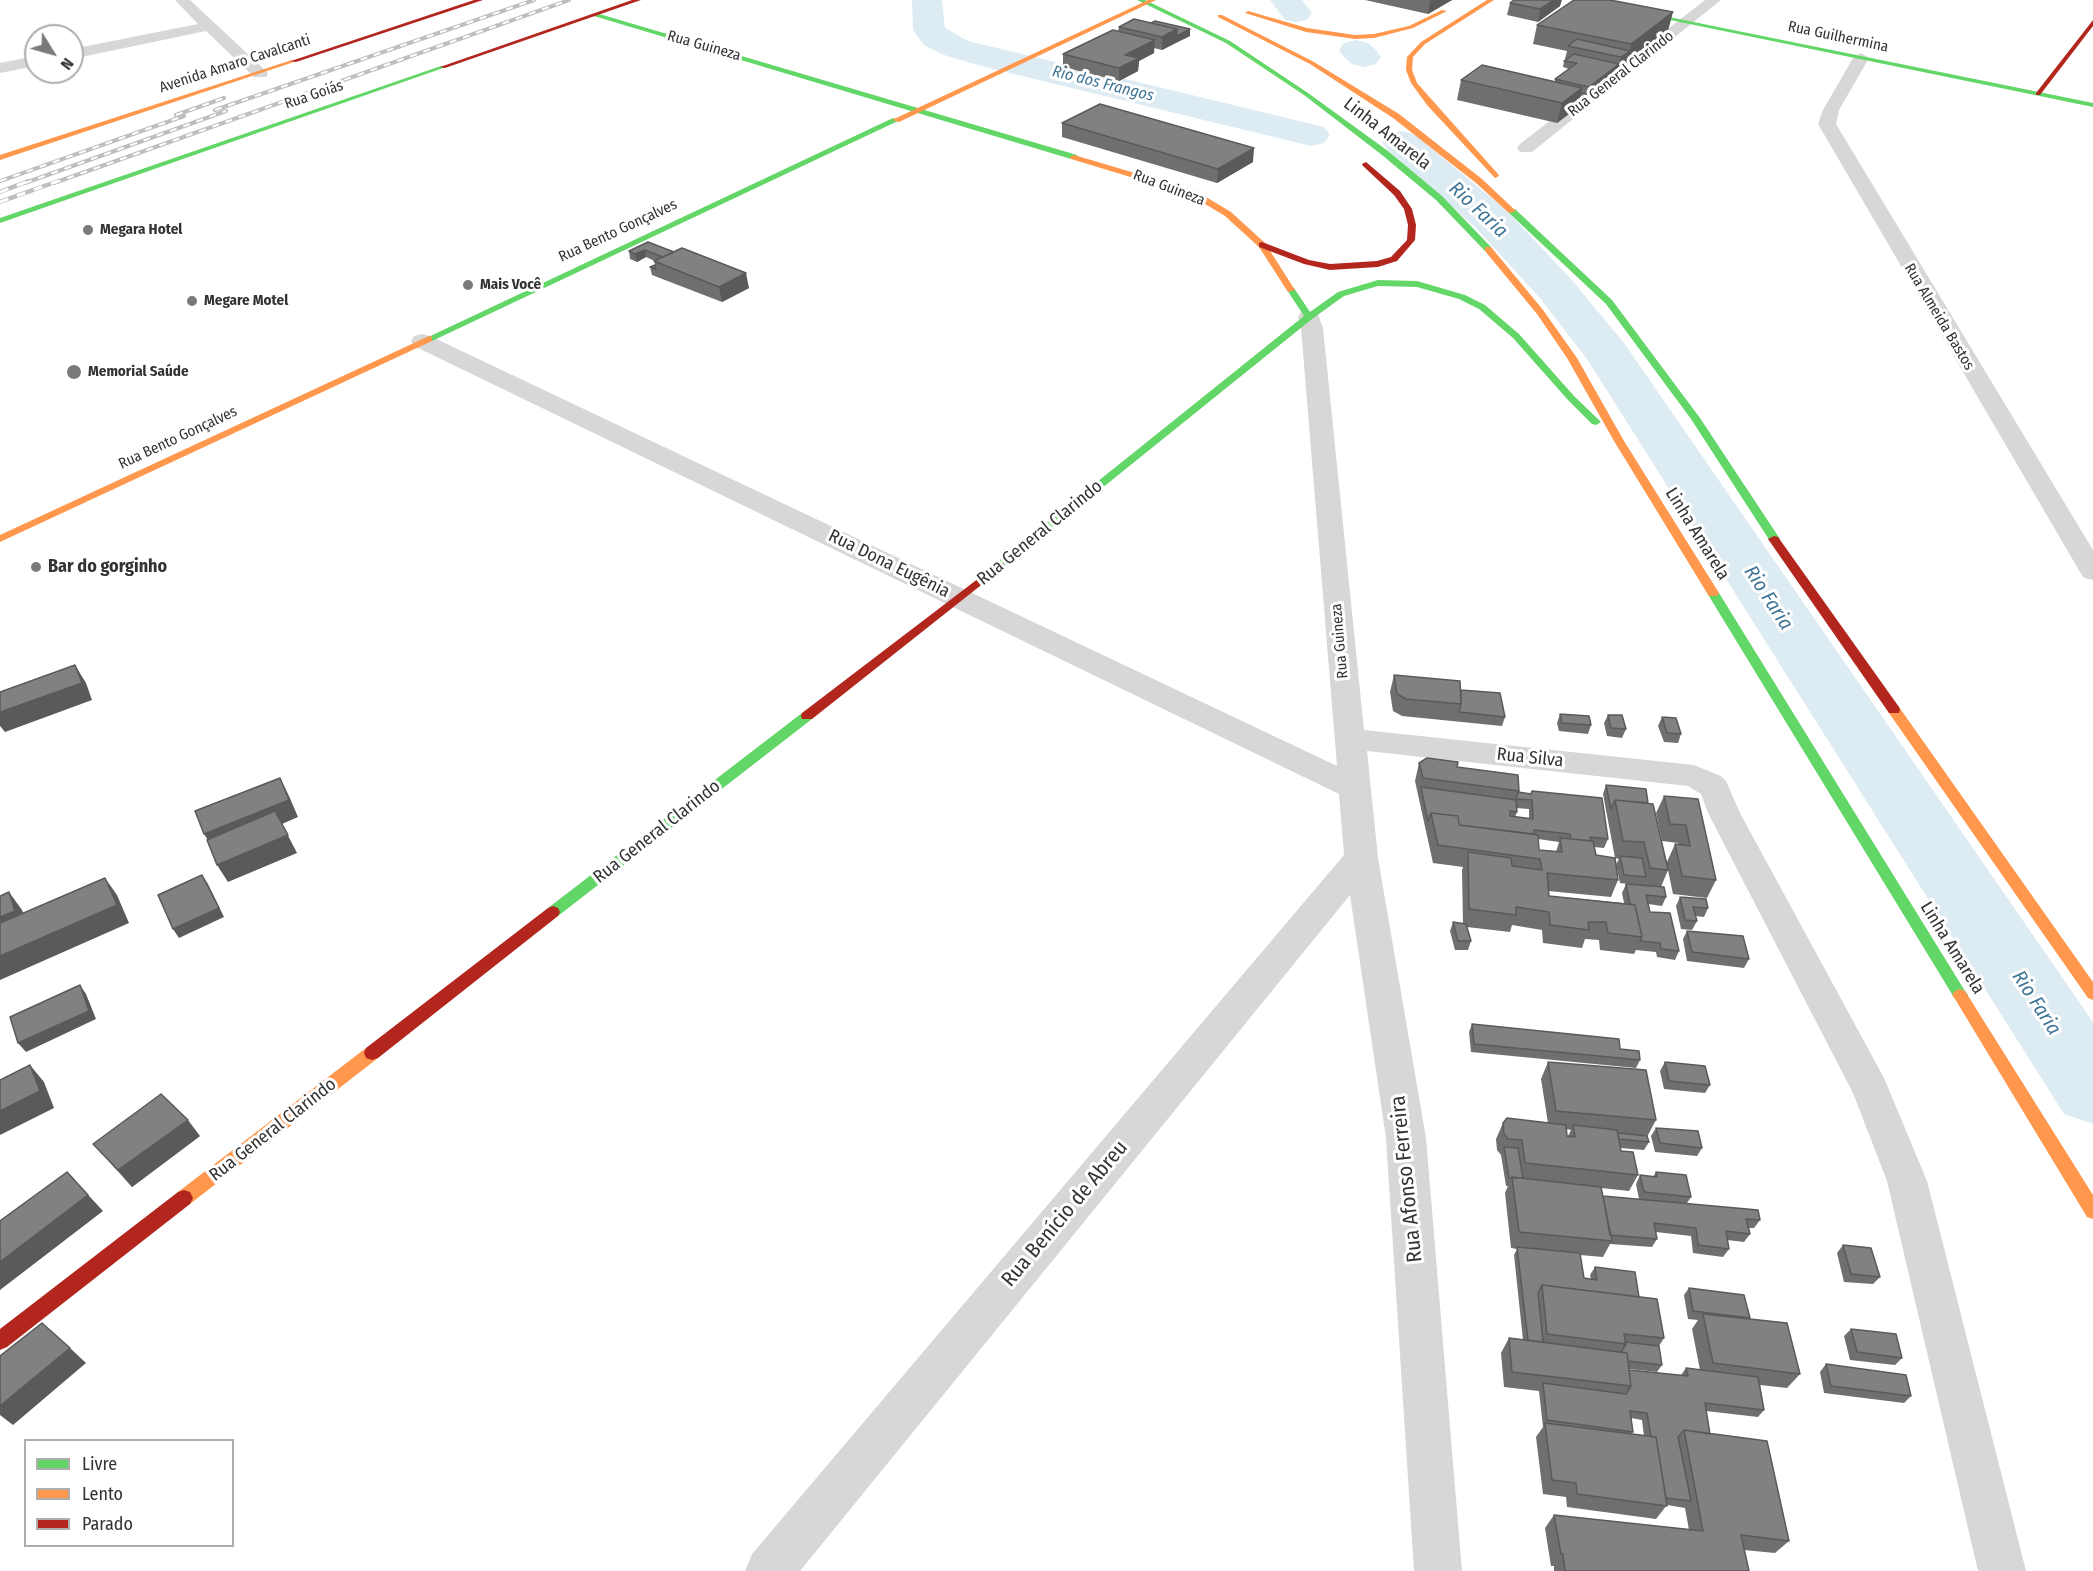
<!DOCTYPE html>
<meta charset="utf-8">
<style>
body{margin:0}
#map{position:relative;width:2093px;height:1571px;overflow:hidden;background:#fff;font-family:"Fira Sans Condensed",sans-serif}
canvas{display:block}
.legend{position:absolute;left:24px;top:1439px;width:210px;height:108px;box-sizing:border-box;background:#fff;border:2px solid #adadad;margin:0;padding:8px 10px;list-style:none;font-size:18px;color:#333}
.legend li{display:flex;align-items:center;gap:12px;height:30px}
.legend b{width:30px;border:2px solid #adadad}
.north{position:absolute;left:24px;top:24px;width:60px;height:60px;box-sizing:border-box;background:#fff;border:2px solid #adadad;border-radius:50%;rotate:127deg;font-size:16px;font-weight:700;line-height:24px;text-align:center;color:#333}
.north::after{content:'';display:block;margin:auto;width:21px;height:27px;background:#7a7a7a;clip-path:polygon(50% 0,100% 100%,50% 72%,0 100%)}
</style>
<div id="map">
<canvas width="2093" height="1571"></canvas>
<ul class="legend">
<li><b style="height:8px;background:#63d668"></b>Livre</li>
<li><b style="height:8px;background:#ff974d"></b>Lento</li>
<li><b style="height:8px;background:#b3261e"></b>Parado</li>
</ul>
<div class="north">N</div>
</div>
<script>
const g = document.querySelector('canvas').getContext('2d');
g.lineJoin = 'round';
const shape = rows => new Path2D(rows.map(r => 'M' + r).join(''));
function fill(path, color) { g.fillStyle = color; g.fill(path, 'evenodd'); }
function trace(path, color, width, dash) { g.strokeStyle = color; g.lineWidth = width; g.lineCap = dash ? 'butt' : 'round'; g.setLineDash(dash || []); g.stroke(path); }
function write(font, color, halo, rows, align = 'center') {
  g.font = font + ' "Fira Sans Condensed",sans-serif'; g.lineWidth = 6; g.setLineDash([]); g.textBaseline = 'middle'; g.strokeStyle = halo; g.fillStyle = color; for (const [text, x, y, turn = 0] of rows) {
    g.save(); g.translate(x, y); g.rotate((+turn || 0) * Math.PI / 180); g.textAlign = isNaN(turn) ? turn : align; if (halo) g.strokeText(text, 0, 0); g.fillText(text, 0, 0); g.restore();
  }
}
fill(shape([
 [912,0,942,0,945,28,968,41,1324,127,1330,135,1324,143,1311,146,985,67,944,55,924,45,913,30,912,0],
 [1270,0,1302,0,1312,13,1307,20,1296,22,1285,20,1270,0],
 [1356,40,1368,43,1376,50,1381,57,1376,64,1364,67,1352,64,1344,57,1339,50,1344,43,1356,40],
 [1401,131,1414,134,1506,210,1571,279,1624,343,2093,1022,2093,1124,2064,1114,1587,359,1539,297,1476,228,1388,150,1382,142,1388,134,1401,131]
]), '#ddebf3');
fill(shape([
 [175,0,190,0,266,71,268,74,266,77,254,77,206,31,72,59,72,49,198,24,175,0],
 [1705,0,1721,0,1532,152,1520,152,1517,148,1520,144,1705,0],
 [1861,53,1869,58,1839,110,1836,124,2093,550,2093,580,2084,578,2080,572,1818,124,1823,110,1853,58,1861,53],
 [36,56,36,66,0,73,0,63,36,56],
 [1309,311,1317,312,1323,328,1364,730,1694,765,1721,776,1726,781,1740,813,1884,1078,1927,1181,2026,1571,1978,1571,1887,1181,1853,1093,1708,813,1701,794,1688,786,1367,751,1378,858,1426,1138,1462,1571,1414,1571,1386,1138,1350,895,800,1571,745,1571,752,1554,1344,855,1339,794,414,346,411,341,414,336,422,334,430,336,1337,766,1301,328,1298,317,1301,312,1309,311]
]), '#d7d7d7');
fill(shape([
 [1137,0,1145,0,1230,41,1308,93,1388,151,1442,196,1491,247,1491,251,1485,251,1436,200,1382,155,1304,95,1226,43,1137,0],
 [1573,0,1585,0,2093,103,2093,107,1573,0],
 [596,13,1077,155,1078,157,1071,159,594,16,596,13],
 [441,66,446,67,0,223,0,218,441,66],
 [893,118,900,120,432,341,424,339,893,118],
 [1509,209,1515,209,1612,300,1700,418,1780,539,1778,541,1770,541,1691,419,1606,304,1509,213,1509,209],
 [1378,280,1417,281,1465,295,1485,305,1519,334,1574,396,1601,422,1596,425,1592,424,1568,400,1513,338,1479,309,1459,299,1417,287,1378,286,1344,296,1312,319,1004,567,996,567,996,563,1304,316,1287,290,1288,288,1294,288,1310,312,1338,292,1378,280],
 [1713,589,1719,593,1965,991,1968,995,1965,999,1960,1001,1955,999,1707,593,1713,589],
 [807,712,812,713,813,716,812,719,558,916,548,916,546,912,548,908,802,713,807,712]
]), '#63d668');
fill(shape([
 [1148,0,1156,0,899,122,892,120,1148,0],
 [1487,0,1494,0,1425,44,1413,57,1412,70,1417,83,1433,101,1498,174,1499,176,1495,178,1427,105,1411,83,1406,70,1407,57,1421,42,1487,0],
 [1442,10,1447,11,1413,28,1374,38,1355,39,1306,32,1245,13,1248,11,1307,28,1355,35,1374,34,1409,26,1442,10],
 [1218,15,1222,15,1314,62,1399,114,1482,179,1516,211,1509,213,1476,183,1393,118,1310,64,1218,17,1218,15],
 [292,60,297,61,0,160,0,155,292,60],
 [1074,155,1196,191,1231,212,1265,243,1295,290,1288,292,1259,247,1225,216,1190,195,1071,159,1070,157,1074,155],
 [1485,247,1491,247,1543,310,1577,358,1624,441,1719,593,1717,596,1709,596,1707,593,1614,441,1567,358,1537,314,1485,251,1485,247],
 [429,336,432,337,432,341,0,542,0,535,429,336],
 [1894,706,1899,707,2093,982,2093,1000,2088,998,1889,713,1888,710,1889,707,1894,706],
 [1960,989,1965,991,2093,1195,2093,1219,2087,1217,1955,999,1952,995,1955,991,1960,989],
 [372,1046,378,1048,380,1053,378,1058,190,1204,184,1206,178,1204,175,1198,178,1192,366,1048,372,1046]
]), '#ff974d');
fill(shape([
 [474,0,483,0,296,62,291,61,474,0],
 [632,0,641,0,445,68,440,67,632,0],
 [2093,20,2093,26,2040,95,2036,95,2036,93,2093,20],
 [1366,162,1400,191,1412,209,1416,225,1415,240,1397,261,1378,267,1330,270,1304,264,1259,247,1259,243,1262,242,1309,260,1330,264,1377,261,1391,257,1407,240,1408,225,1404,209,1394,195,1363,166,1362,164,1366,162],
 [1774,536,1778,537,1899,707,1900,710,1899,713,1889,713,1768,539,1774,536],
 [1000,562,1004,563,1004,567,812,719,802,719,801,716,802,713,1000,562],
 [553,906,558,908,560,912,558,916,378,1058,372,1060,366,1058,364,1053,366,1048,548,908,553,906],
 [184,1190,190,1192,193,1198,190,1204,7,1347,0,1350,0,1329,178,1192,184,1190]
]), '#b3261e');
const railFar1 = shape([
 [215,110,534,0],
 [176,115,224,98],
 [0,181,184,116],
 [25,183,226,111],
 [54,183,569,0]
]);
const rail = shape([
 [0,192,29,181],
 [0,202,58,181]
]);
trace(railFar1, '#bebebe', 4);
trace(rail, '#bebebe', 4.5);
trace(railFar1, '#fff', 2, [7]);
trace(rail, '#fff', 3, [9]);
fill(shape([
 [1365,0,1452,0,1428,14],
 [1510,3,1560,6,1538,22,1507,15],
 [1151,23,1190,29,1190,36,1162,50,1154,48,1154,53,1139,61,1138,71,1119,81,1063,67,1063,54,1118,31,1119,27],
 [1537,25,1668,31,1587,94,1581,92,1587,94,1586,101,1557,123,1457,100,1461,80,1555,81,1555,79,1569,69,1563,67,1564,61,1566,59,1565,59,1567,51,1533,44],
 [1062,123,1253,162,1217,183,1062,137],
 [648,242,749,288,722,302,652,275,650,267,655,265,654,261,655,261,646,257,637,262,630,259,629,251],
 [1394,675,1461,690,1505,717,1502,726,1402,716,1393,711,1390,692],
 [1560,714,1591,725,1588,734,1559,731,1557,723],
 [1608,715,1626,729,1622,738,1607,736,1604,723],
 [1662,717,1681,734,1678,743,1664,742,1658,726],
 [1419,763,1457,767,1519,791,1518,792,1531,794,1532,791,1608,839,1604,848,1594,847,1596,855,1618,880,1611,897,1548,891,1549,896,1624,903,1622,893,1626,884,1645,886,1620,883,1616,864,1619,859,1615,858,1603,794,1606,785,1648,803,1667,862,1675,844,1678,845,1678,843,1662,841,1656,813,1664,796,1698,799,1716,880,1707,898,1673,894,1668,870,1661,887,1666,897,1662,906,1648,904,1650,912,1679,951,1675,960,1657,957,1656,952,1636,950,1634,954,1600,950,1599,940,1585,939,1582,948,1543,943,1542,930,1512,925,1510,932,1467,927,1471,941,1468,950,1455,950,1450,931,1453,922,1463,924,1462,870,1463,867,1433,863,1415,781],
 [1516,808,1529,809,1529,819,1515,817,1517,812],
 [1538,839,1559,842,1556,852,1539,850],
 [1680,897,1708,908,1704,917,1695,916,1697,921,1692,930,1681,929,1676,906],
 [1687,931,1749,959,1744,968,1687,961,1683,939],
 [1472,1024,1620,1049,1640,1060,1636,1068,1471,1052,1469,1032],
 [1548,1062,1656,1120,1647,1137,1649,1142,1644,1150,1620,1148,1621,1151,1638,1175,1629,1191,1601,1188,1602,1196,1639,1199,1636,1184,1640,1175,1653,1177,1656,1172,1691,1197,1687,1203,1760,1220,1754,1228,1749,1228,1750,1234,1744,1242,1727,1240,1729,1249,1723,1257,1693,1253,1691,1236,1656,1232,1657,1239,1652,1247,1610,1244,1603,1257,1580,1255,1584,1278,1591,1279,1590,1275,1595,1267,1639,1297,1664,1338,1659,1346,1662,1365,1657,1372,1629,1369,1629,1370,1681,1375,1686,1368,1700,1370,1692,1329,1698,1320,1688,1319,1684,1295,1689,1288,1750,1318,1749,1319,1800,1374,1787,1388,1760,1385,1764,1410,1758,1417,1706,1411,1710,1434,1789,1541,1775,1553,1744,1550,1749,1571,1554,1571,1554,1566,1551,1566,1545,1528,1554,1515,1689,1530,1685,1508,1667,1505,1656,1519,1567,1507,1566,1497,1543,1494,1536,1437,1543,1427,1539,1391,1504,1387,1501,1353,1509,1338,1523,1340,1514,1255,1517,1249,1511,1248,1505,1193,1508,1186,1506,1186,1501,1155,1497,1150,1496,1139,1503,1123,1548,1123,1541,1079],
 [1566,1129,1571,1130,1568,1136,1567,1136],
 [1631,1418,1642,1420,1644,1436,1631,1434,1633,1432],
 [1665,1062,1710,1085,1705,1093,1664,1089,1660,1071],
 [1656,1128,1702,1148,1697,1156,1655,1152,1651,1136],
 [200,1136,132,1187,93,1144],
 [1843,1245,1880,1277,1873,1284,1844,1282,1837,1253],
 [1851,1329,1902,1358,1895,1365,1850,1360,1844,1336],
 [1826,1364,1911,1396,1904,1403,1824,1393,1820,1372]
]), '#6f6f6f');
fill(shape([
 [1433,0,1452,0,1428,14,1430,1],
 [1554,0,1562,0,1560,6,1538,22,1540,9],
 [1673,12,1668,31,1587,94,1589,87,1619,64,1621,57,1630,51,1631,44],
 [1177,29,1177,42,1162,50,1162,37],
 [1190,29,1190,36,1177,42,1177,36],
 [1155,40,1154,53,1139,61,1138,71,1119,81,1119,68,1125,55],
 [1582,88,1579,101,1587,94,1586,101,1557,123,1562,103],
 [1254,148,1253,162,1217,183,1218,169],
 [645,250,646,257,637,262,635,254],
 [746,273,749,288,722,302,719,287],
 [75,665,86,683,92,700,5,732,0,726,0,712],
 [280,778,289,796,298,817,282,824,297,853,228,882,217,865,215,851,204,834],
 [202,875,208,884,224,917,179,938,173,929],
 [105,878,117,895,129,923,0,980,0,956],
 [9,892,22,910,29,928,0,941,0,917],
 [80,985,86,994,96,1019,26,1052,18,1043],
 [30,1065,44,1082,54,1108,0,1135,0,1111],
 [188,1120,200,1136,132,1187,118,1170],
 [67,1172,103,1211,0,1290,0,1262],
 [70,1348,86,1363,13,1425,0,1415,0,1406]
]), '#5a5a5a');
const building = shape([
 [1514,0,1554,0,1540,9,1510,3,1514,0],
 [1574,0,1610,0,1673,12,1631,44,1537,25,1574,0],
 [1134,19,1177,29,1162,37,1119,27,1134,19],
 [1155,21,1190,29,1177,36,1177,29,1151,23,1155,21],
 [1113,30,1155,40,1125,55,1139,58,1119,68,1063,54,1113,30],
 [1577,39,1630,51,1621,57,1568,46,1577,39],
 [1574,54,1619,64,1589,87,1555,79,1577,63,1564,61,1574,54],
 [1482,65,1582,88,1562,103,1461,80,1482,65],
 [1581,93,1587,94,1579,101,1581,93],
 [1100,104,1254,148,1218,169,1062,123,1100,104],
 [648,242,674,252,663,257,645,250,635,254,629,251,648,242],
 [682,248,746,273,719,287,654,261,682,248],
 [655,265,656,269,650,267,655,265],
 [75,665,82,683,0,712,0,692,75,665],
 [1394,675,1460,681,1461,704,1406,699,1397,694,1394,675],
 [1461,690,1500,693,1505,717,1459,712,1461,704,1461,690],
 [1560,714,1589,716,1591,725,1562,723,1560,714],
 [1608,715,1622,715,1626,729,1611,728,1608,715],
 [1662,717,1676,718,1681,734,1667,733,1662,717],
 [1427,758,1458,762,1457,767,1518,775,1519,791,1423,778,1419,763,1427,758],
 [280,778,289,800,204,834,195,811,280,778],
 [1606,785,1646,789,1648,803,1615,800,1611,809,1606,785],
 [1421,787,1516,800,1517,812,1510,811,1510,816,1533,819,1532,800,1516,799,1518,792,1531,794,1532,791,1602,798,1608,839,1590,837,1591,841,1571,839,1570,834,1534,830,1534,834,1459,825,1458,816,1431,813,1428,822,1421,787],
 [1664,796,1698,799,1716,880,1682,876,1675,844,1690,846,1686,825,1670,824,1664,796],
 [1615,800,1653,804,1668,870,1650,868,1644,842,1623,841,1615,800],
 [275,811,288,835,217,865,207,840,275,811],
 [1431,813,1458,816,1459,825,1538,835,1539,850,1562,852,1560,838,1593,841,1596,855,1615,858,1618,880,1547,873,1549,896,1635,905,1642,937,1608,933,1606,922,1588,922,1589,930,1550,925,1549,912,1516,907,1516,915,1469,909,1468,852,1511,858,1512,866,1542,870,1540,859,1438,845,1431,813],
 [1620,856,1642,858,1646,877,1624,875,1620,856],
 [202,875,219,908,173,929,158,895,202,875],
 [105,878,117,905,0,956,0,923,105,878],
 [1626,884,1664,887,1666,897,1646,895,1650,912,1670,913,1679,951,1661,949,1660,943,1640,941,1642,937,1635,905,1630,904,1626,884],
 [9,892,15,911,0,917,0,896,9,892],
 [1680,897,1706,899,1708,908,1693,907,1697,921,1685,920,1680,897],
 [1453,922,1466,924,1471,941,1458,941,1453,922],
 [1687,931,1743,936,1749,959,1692,952,1687,931],
 [80,985,89,1011,18,1043,10,1017,80,985],
 [1472,1024,1619,1039,1620,1049,1639,1051,1640,1060,1474,1044,1472,1024],
 [1548,1062,1646,1070,1656,1120,1556,1111,1548,1062],
 [1665,1062,1705,1066,1710,1085,1669,1081,1665,1062],
 [30,1065,40,1091,0,1111,0,1080,30,1065],
 [161,1094,188,1120,118,1170,93,1144,161,1094],
 [1507,1118,1566,1125,1567,1136,1575,1137,1573,1125,1617,1130,1621,1151,1633,1152,1638,1175,1525,1163,1522,1140,1508,1139,1504,1134,1503,1123,1507,1118],
 [1656,1128,1698,1131,1702,1148,1660,1143,1656,1128],
 [1618,1133,1647,1136,1649,1142,1619,1139,1618,1133],
 [1504,1147,1518,1148,1523,1178,1509,1178,1504,1147],
 [67,1172,88,1195,0,1262,0,1221,67,1172],
 [1656,1172,1686,1175,1691,1197,1644,1192,1640,1175,1657,1177,1656,1172],
 [1512,1177,1601,1187,1612,1241,1519,1232,1512,1177],
 [1603,1196,1758,1210,1760,1220,1746,1219,1750,1234,1726,1231,1729,1249,1698,1245,1696,1228,1654,1223,1657,1239,1610,1235,1603,1196],
 [1843,1245,1871,1248,1880,1277,1851,1274,1843,1245],
 [1517,1247,1580,1253,1584,1278,1597,1280,1595,1267,1635,1272,1639,1297,1542,1285,1538,1293,1543,1342,1528,1340,1517,1247],
 [1542,1285,1657,1299,1664,1338,1624,1334,1626,1344,1547,1334,1542,1285],
 [1689,1288,1744,1295,1750,1318,1693,1311,1689,1288],
 [1703,1314,1787,1323,1800,1374,1713,1363,1703,1314],
 [42,1323,70,1348,0,1406,0,1356,42,1323],
 [1851,1329,1896,1334,1902,1358,1857,1352,1851,1329],
 [1509,1338,1627,1353,1631,1386,1512,1372,1509,1338],
 [1625,1342,1659,1346,1662,1365,1628,1361,1627,1353,1621,1352,1626,1344,1625,1342],
 [1826,1364,1906,1375,1911,1396,1831,1386,1826,1364],
 [1686,1368,1758,1377,1764,1410,1705,1403,1710,1434,1684,1430,1678,1437,1691,1501,1666,1498,1656,1437,1651,1437,1647,1413,1630,1411,1633,1432,1547,1420,1543,1383,1626,1394,1631,1386,1629,1370,1688,1376,1686,1368],
 [1545,1423,1656,1437,1667,1506,1577,1494,1576,1483,1552,1480,1545,1423],
 [1684,1430,1767,1441,1789,1541,1741,1535,1749,1571,1565,1571,1563,1554,1561,1554,1554,1515,1703,1531,1684,1430]
]);
fill(building, '#818181');
trace(building, '#5a5a5a', 1.5);
for (const [x, y, r, color] of [
 [88,230,6,"#7a7a7a"],
 [468,285,6,"#7a7a7a"],
 [192,301,6,"#7a7a7a"],
 [74,372,8,"#7a7a7a"],
 [36,567,6,"#7a7a7a"]
]) { const dot = new Path2D(); dot.arc(x, y, r, 0, 2 * Math.PI); g.fillStyle = color; g.fill(dot); trace(dot, '#fff', 2); }
write('15px', '#333', '#fff', [
 ["Rua Guilhermina",1838,37,12],
 ["Rua Guineza",704,46,16],
 ["Avenida Amaro Cavalcanti",235,64,-18],
 ["Rua General Clarindo",1621,74,-38],
 ["Rua Goiás",314,95,-19],
 ["Rua Guineza",1169,188,21],
 ["Rua Bento Gonçalves",618,231,-25],
 ["Rua Almeida Bastos",1939,317,59],
 ["Rua Bento Gonçalves",178,438,-25],
 ["Rua Guineza",1340,641,-95]
]);
write('bold 15px', '#333', '#fff', [
 ["Megara Hotel",100,230],
 ["Mais Você",480,285],
 ["Megare Motel",204,301],
 ["Memorial Saúde",88,372]
], 'left');
write('italic 16px', '#3f7597', '#fff', [
 ["Rio dos Frangos",1103,84,14]
]);
write('18px', '#333', '#fff', [
 ["Linha Amarela",1387,134,38],
 ["Rua General Clarindo",1040,533,-39],
 ["Linha Amarela",1697,534,58],
 ["Rua Dona Eugênia",889,564,26],
 ["Rua Silva",1530,758,6],
 ["Rua General Clarindo",657,832,-38],
 ["Linha Amarela",1952,948,58],
 ["Rua General Clarindo",273,1130,-38]
]);
write('bold 18px', '#333', '#fff', [
 ["Bar do gorginho",48,567]
], 'left');
write('italic 20px', '#3f7597', '#fff', [
 ["Rio Faria",1478,210,43],
 ["Rio Faria",1768,598,57],
 ["Rio Faria",2036,1003,57]
]);
write('21px', '#333', '#fff', [
 ["Rua Afonso Ferreira",1407,1179,-96],
 ["Rua Benício de Abreu",1065,1214,-50]
]);
</script>
